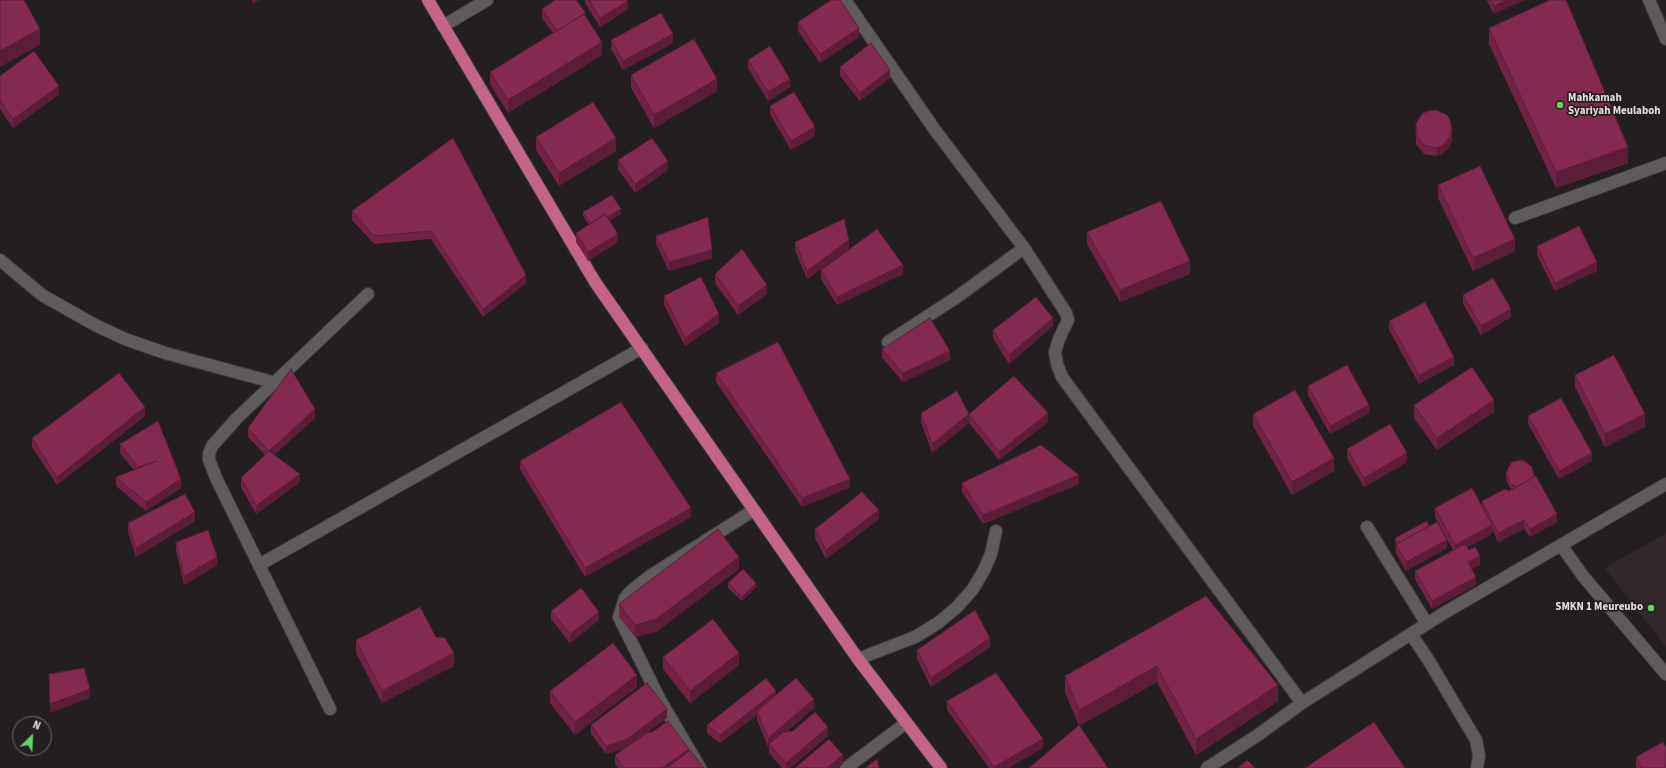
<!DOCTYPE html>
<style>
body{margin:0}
#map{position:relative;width:1666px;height:768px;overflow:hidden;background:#231f20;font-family:"Source Sans 3",sans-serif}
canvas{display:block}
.north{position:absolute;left:12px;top:716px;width:40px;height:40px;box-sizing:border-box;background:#231f20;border:1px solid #6f6c6d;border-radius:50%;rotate:24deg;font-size:11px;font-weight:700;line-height:16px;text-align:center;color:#e2dfe0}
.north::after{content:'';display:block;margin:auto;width:14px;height:18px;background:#64d467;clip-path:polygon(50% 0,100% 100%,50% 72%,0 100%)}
</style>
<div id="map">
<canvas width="1666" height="768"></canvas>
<div class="north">N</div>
</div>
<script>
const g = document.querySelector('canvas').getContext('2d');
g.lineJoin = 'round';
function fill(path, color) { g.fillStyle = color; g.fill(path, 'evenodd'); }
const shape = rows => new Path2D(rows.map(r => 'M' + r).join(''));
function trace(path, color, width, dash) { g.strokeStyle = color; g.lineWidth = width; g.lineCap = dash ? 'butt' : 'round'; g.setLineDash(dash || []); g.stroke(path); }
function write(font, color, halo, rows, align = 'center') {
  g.font = font + ' "Source Sans 3",sans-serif'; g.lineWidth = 3.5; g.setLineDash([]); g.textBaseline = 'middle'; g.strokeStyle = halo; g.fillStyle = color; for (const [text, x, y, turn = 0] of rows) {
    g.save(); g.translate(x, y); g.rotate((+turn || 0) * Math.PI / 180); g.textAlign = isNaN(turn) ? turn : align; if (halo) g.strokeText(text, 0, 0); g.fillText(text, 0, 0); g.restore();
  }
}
fill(shape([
 [1666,533,1666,647,1605,568]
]), '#32282b');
const service = shape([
 [1515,218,1666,163]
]);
const minor = shape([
 [845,0,935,130,1024,248,1066,313,1068,320,1059,339,1055,352,1057,364,1062,377,1302,703],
 [1649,0,1666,39],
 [443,26,487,0],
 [0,260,42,295,95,325,125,339,165,353,276,383],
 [888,342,957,297,1024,248],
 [1367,527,1427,624],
 [1561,545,1583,576,1666,674],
 [259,565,642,348],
 [1411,634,1429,661,1476,740,1479,755,1477,768],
 [858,659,915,637,938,623,957,607,973,589,984,570,991,554,996,531],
 [330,709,217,480,209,460,209,454,212,446,237,418,368,294],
 [700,768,659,698,619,617,625,598,631,591,650,576,754,510],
 [846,768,906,723],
 [1207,768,1258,735,1302,703,1444,613,1666,484]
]);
const trunk = shape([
 [428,0,595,282,858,659,941,768]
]);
trace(service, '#3f3c3d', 14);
trace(minor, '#3f3c3d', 14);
trace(trunk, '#3f3c3d', 14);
trace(service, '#5f5a5b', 12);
trace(minor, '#5f5a5b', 12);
trace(trunk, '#c36488', 12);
fill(shape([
 [585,0,627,0,628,9,600,27,585,3],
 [1487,0,1525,0,1494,14,1487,1],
 [542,9,586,16,602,55,508,113,490,84,490,72,553,33,542,18],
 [798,22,859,37,820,63,798,31],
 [1489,28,1628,163,1556,188,1489,44],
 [611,40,673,43,623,70,611,49],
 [748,60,790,87,768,101,748,68],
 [840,67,890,78,860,101,840,76],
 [631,75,717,91,654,128,631,88],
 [0,76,59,94,13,128,0,109],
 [770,106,815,136,791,150,770,114],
 [1416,123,1452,140,1450,146,1442,154,1436,156,1424,154,1416,144],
 [536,137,616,151,559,186,536,150],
 [453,138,526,283,483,317,431,239,374,244,352,220,352,211],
 [618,160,668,170,635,193,618,169],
 [1438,185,1515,251,1473,271,1438,198],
 [583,212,621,214,609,221,618,242,588,261,576,242,576,233,589,225,583,216],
 [1087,232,1190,274,1120,302,1087,244],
 [656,236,712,258,669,271,656,244],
 [795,242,849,249,807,279,795,250],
 [1537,246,1597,271,1555,291,1537,255],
 [821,270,903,274,837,305,821,279],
 [715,274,767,294,738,315,715,283],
 [1463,295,1511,317,1481,335,1463,304],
 [664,296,719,323,685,346,664,305],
 [1389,321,1454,365,1419,384,1389,330],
 [1053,326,1009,364,993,338,993,330],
 [882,349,950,360,903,382,882,358],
 [716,373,850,487,802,507,716,382],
 [1575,375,1645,427,1605,447,1575,387],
 [1308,386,1369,413,1330,434,1308,395],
 [1414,405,1494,412,1437,450,1414,418],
 [921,413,969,423,932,453,921,422],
 [969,414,1048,422,999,460,969,423],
 [1253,414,1334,471,1292,495,1253,426],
 [145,416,57,485,32,447,32,438],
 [1528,416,1592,461,1559,479,1528,424],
 [315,418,274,455,300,482,256,514,241,487,241,478,265,455,248,437,248,428],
 [120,444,181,488,146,511,116,486,116,477,134,470,120,453],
 [1347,449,1407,462,1364,487,1347,458],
 [520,461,691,517,585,577,520,469],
 [1506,474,1534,477,1557,522,1530,537,1524,529,1498,542,1492,529,1492,534,1467,547,1469,550,1480,565,1472,569,1476,585,1432,609,1415,579,1415,571,1453,550,1435,517,1435,508,1482,507,1482,501,1512,489,1510,488,1506,479],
 [962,483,1079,484,983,524,962,492],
 [879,519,826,559,815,538,815,529],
 [195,521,136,557,128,532,128,523],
 [1429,526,1447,548,1406,571,1396,553,1395,538],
 [176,542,217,565,184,585,176,551],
 [739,569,656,632,635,637,619,617,619,604],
 [728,583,756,587,742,601,728,588],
 [1206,596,1278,701,1196,755,1157,682,1079,726,1065,692,1065,676],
 [551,611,599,620,570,643,551,619],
 [436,637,454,666,382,703,356,653,356,640],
 [990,647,931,687,917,659,917,650],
 [663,657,739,665,690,703,663,669],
 [637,687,575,735,550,703,550,691],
 [776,695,814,708,786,732,828,736,790,768,782,768,769,753,769,745,768,747,757,720,757,715,720,743,707,733,707,725],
 [947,701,1043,748,1008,768,989,768,947,710],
 [667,718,645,734,689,752,704,768,618,768,615,764,615,755,626,748,606,754,591,734,591,725],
 [1636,757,1666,768,1637,768,1636,766]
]), '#722345');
fill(shape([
 [252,0,260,0,252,4],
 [1506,0,1525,0,1494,14,1494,6],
 [628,1,628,9,600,27,600,18],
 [859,28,859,37,820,63,820,54],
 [40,29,40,45,0,67,0,51],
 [673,34,673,43,623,70,623,61],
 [602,42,602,55,508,113,508,100],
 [890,70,890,78,860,101,860,93],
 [717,79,717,91,654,128,654,115],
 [790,79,790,87,768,101,768,92],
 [59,86,59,94,13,128,13,119],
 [815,127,815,136,791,150,791,141],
 [1452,131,1452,140,1450,146,1442,154,1436,156,1436,148],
 [616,138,616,151,559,186,559,173],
 [1628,147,1628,163,1556,188,1556,172],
 [668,161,668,170,635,193,635,184],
 [621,209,621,214,592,231,592,226],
 [618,234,618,242,588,261,588,252],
 [1515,239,1515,251,1473,271,1473,258],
 [849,240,849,249,807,279,807,271],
 [712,250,712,258,669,271,669,262],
 [1190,261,1190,274,1120,302,1120,290],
 [1597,262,1597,271,1555,291,1555,283],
 [903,265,903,274,837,305,837,297],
 [526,275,526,283,483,317,483,309],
 [767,285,767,294,738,315,738,306],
 [1511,309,1511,317,1481,335,1481,326],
 [719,314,719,323,685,346,685,338],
 [1053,318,1053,326,1009,364,1009,355],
 [950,351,950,360,903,382,903,373],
 [1454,357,1454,365,1419,384,1419,375],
 [1494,400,1494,412,1437,450,1437,438],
 [1369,405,1369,413,1330,434,1330,426],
 [145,407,145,416,57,485,57,477],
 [315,409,315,418,269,459,269,451],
 [1048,413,1048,422,999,460,999,452],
 [969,414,969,423,932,453,932,444],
 [1645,414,1645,427,1605,447,1605,434],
 [1407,453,1407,462,1364,487,1364,478],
 [1592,453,1592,461,1559,479,1559,471],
 [1334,458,1334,471,1292,495,1292,482],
 [157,461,138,476,138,467],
 [300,474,300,482,256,514,256,506],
 [1079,475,1079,484,983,524,983,515],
 [181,479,181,488,146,511,146,502],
 [850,479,850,487,802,507,802,498],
 [691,508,691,517,585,577,585,568],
 [879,510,879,519,826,559,826,550],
 [195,512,195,521,136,557,136,548],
 [1557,514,1557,522,1530,537,1530,529],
 [1524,520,1524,529,1498,542,1498,533],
 [1492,525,1492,534,1455,554,1455,545],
 [1447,540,1447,548,1406,571,1406,562],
 [1480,556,1480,565,1468,571,1468,562],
 [217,557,217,565,184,585,184,576],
 [739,557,739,569,656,632,635,637,635,625],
 [1476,577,1476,585,1432,609,1432,601],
 [756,583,756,587,742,601,742,597],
 [599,612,599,620,570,643,570,634],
 [990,638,990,647,931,687,931,678],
 [454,653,454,666,382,703,382,691],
 [739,653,739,665,690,703,690,691],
 [1157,666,1157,682,1079,726,1079,710],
 [637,675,637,687,575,735,575,722],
 [1278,685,1278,701,1196,755,1196,739],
 [90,689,90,698,50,713,50,704],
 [776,691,776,699,757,711,757,715,720,743,720,735],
 [814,699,814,708,770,745,769,744,769,745,768,747,768,738],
 [667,709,667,718,627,747,606,754,606,746],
 [828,727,828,736,790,768,786,768,786,763],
 [1043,739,1043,748,1008,768,994,768,994,767],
 [689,749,689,758,675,768,662,768],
 [843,755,843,764,837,768,827,768]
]), '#5c1d38');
const building = shape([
 [0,0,24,0,40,29,0,51,0,0],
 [555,0,576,0,586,13,585,14,584,14,557,31,542,9,555,0],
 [589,0,627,0,628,1,600,18,589,0],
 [831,0,840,0,859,28,820,54,798,22,831,0],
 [1491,0,1506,0,1494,6,1491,0],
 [1550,0,1566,0,1628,147,1556,172,1489,28,1550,0],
 [661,13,673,34,623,61,611,40,661,13],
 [584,14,602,42,508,100,490,72,584,14],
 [694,39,717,79,654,115,631,75,694,39],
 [871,43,890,70,860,93,840,67,871,43],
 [770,46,790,79,768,92,748,60,770,46],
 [34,51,59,86,13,119,0,100,0,76,34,51],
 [794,92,815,127,791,141,770,106,794,92],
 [593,102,616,138,559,173,536,137,593,102],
 [1436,110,1447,115,1450,120,1452,131,1450,137,1442,146,1436,148,1424,145,1416,135,1416,123,1423,113,1429,111,1436,110],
 [453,138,526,275,483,309,431,231,374,236,352,211,453,138],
 [652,138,668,161,635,184,618,160,652,138],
 [1480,166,1515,239,1473,258,1438,185,1480,166],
 [612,195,621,209,607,217,605,214,591,224,583,212,612,195],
 [1161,201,1190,261,1120,290,1087,232,1161,201],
 [605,214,618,234,588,252,576,233,605,214],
 [708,217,712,250,669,262,656,236,708,217],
 [844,219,849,240,807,271,795,242,844,219],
 [1579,226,1597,262,1555,283,1537,246,1579,226],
 [877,229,903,265,837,297,821,270,877,229],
 [742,249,767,285,738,306,715,274,742,249],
 [701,277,719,314,685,338,664,296,701,277],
 [1493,278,1511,309,1481,326,1463,295,1493,278],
 [1036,297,1053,318,1009,355,993,330,1036,297],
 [1425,302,1454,357,1419,375,1389,321,1425,302],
 [930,318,950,351,903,373,882,349,930,318],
 [778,342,850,479,802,498,716,373,778,342],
 [1614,355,1645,414,1605,434,1575,375,1614,355],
 [1347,365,1369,405,1330,426,1308,386,1347,365],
 [1472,367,1494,400,1437,438,1414,405,1472,367],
 [291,369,315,409,269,451,300,474,256,506,241,478,269,451,248,428,291,369],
 [119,373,145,407,57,477,32,438,119,373],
 [1014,376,1048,413,999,452,969,414,1014,376],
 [1295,390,1334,458,1292,482,1253,414,1295,390],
 [957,391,969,414,932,444,921,413,957,391],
 [1561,398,1592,453,1559,471,1528,416,1561,398],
 [621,402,691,508,585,568,520,461,621,402],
 [158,421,181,479,146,502,116,477,157,461,138,467,120,444,158,421],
 [1390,424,1407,453,1364,478,1347,449,1390,424],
 [1041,445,1079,475,983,515,962,483,1041,445],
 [1522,460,1526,462,1532,467,1534,476,1533,478,1516,487,1510,483,1506,474,1509,466,1512,462,1522,460],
 [1536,476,1557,514,1530,529,1524,520,1498,533,1482,501,1505,489,1509,491,1536,476],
 [1472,488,1492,525,1455,545,1435,508,1472,488],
 [862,492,879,510,826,550,815,529,862,492],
 [185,494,195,512,136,548,128,523,185,494],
 [1427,521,1429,526,1398,543,1395,538,1427,521],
 [1437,522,1447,540,1406,562,1396,544,1437,522],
 [718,529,739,557,656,619,635,625,619,604,718,529],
 [208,530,217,557,184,576,176,542,208,530],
 [1465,544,1469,550,1475,547,1480,556,1468,562,1476,577,1432,601,1415,571,1465,544],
 [743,569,756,583,742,597,728,583,743,569],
 [581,588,599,612,570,634,551,611,581,588],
 [1206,596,1278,685,1196,739,1157,666,1079,710,1065,676,1206,596],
 [420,607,436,637,445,638,454,653,382,691,356,640,420,607],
 [975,610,990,638,931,678,917,650,975,610],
 [713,619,739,653,690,691,663,657,713,619],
 [613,643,637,675,575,722,550,691,613,643],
 [84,668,90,689,50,704,49,674,84,668],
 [996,673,1043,739,994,767,947,701,996,673],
 [766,678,776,691,720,735,707,725,766,678],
 [796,678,814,699,768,738,757,711,796,678],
 [647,683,667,709,627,739,606,746,591,725,647,683],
 [815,712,828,727,786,763,769,744,783,732,793,731,815,712],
 [668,721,689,749,662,768,624,768,615,755,647,733,652,732,668,721],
 [1374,722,1405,768,1305,768,1374,722],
 [1079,725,1108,768,1029,768,1079,725],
 [829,739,843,755,827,768,795,768,829,739],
 [1663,742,1666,747,1666,768,1642,768,1636,757,1663,742],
 [690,750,704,768,667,768,690,750],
 [877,759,879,768,865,768,877,759],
 [1247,760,1255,768,1238,768,1247,760]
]);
fill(building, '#842950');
trace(building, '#5c1d38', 1);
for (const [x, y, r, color] of [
 [1560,105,4,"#64d467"],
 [1651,608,4,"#64d467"]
]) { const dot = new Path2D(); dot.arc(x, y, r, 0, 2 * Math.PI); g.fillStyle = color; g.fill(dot); trace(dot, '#231f20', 1.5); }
write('bold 11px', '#e2dfe0', '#231f20', [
 ["Mahkamah",1568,99],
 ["Syariyah Meulaboh",1568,112],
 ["SMKN 1 Meureubo",1643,608,"right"]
], 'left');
</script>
